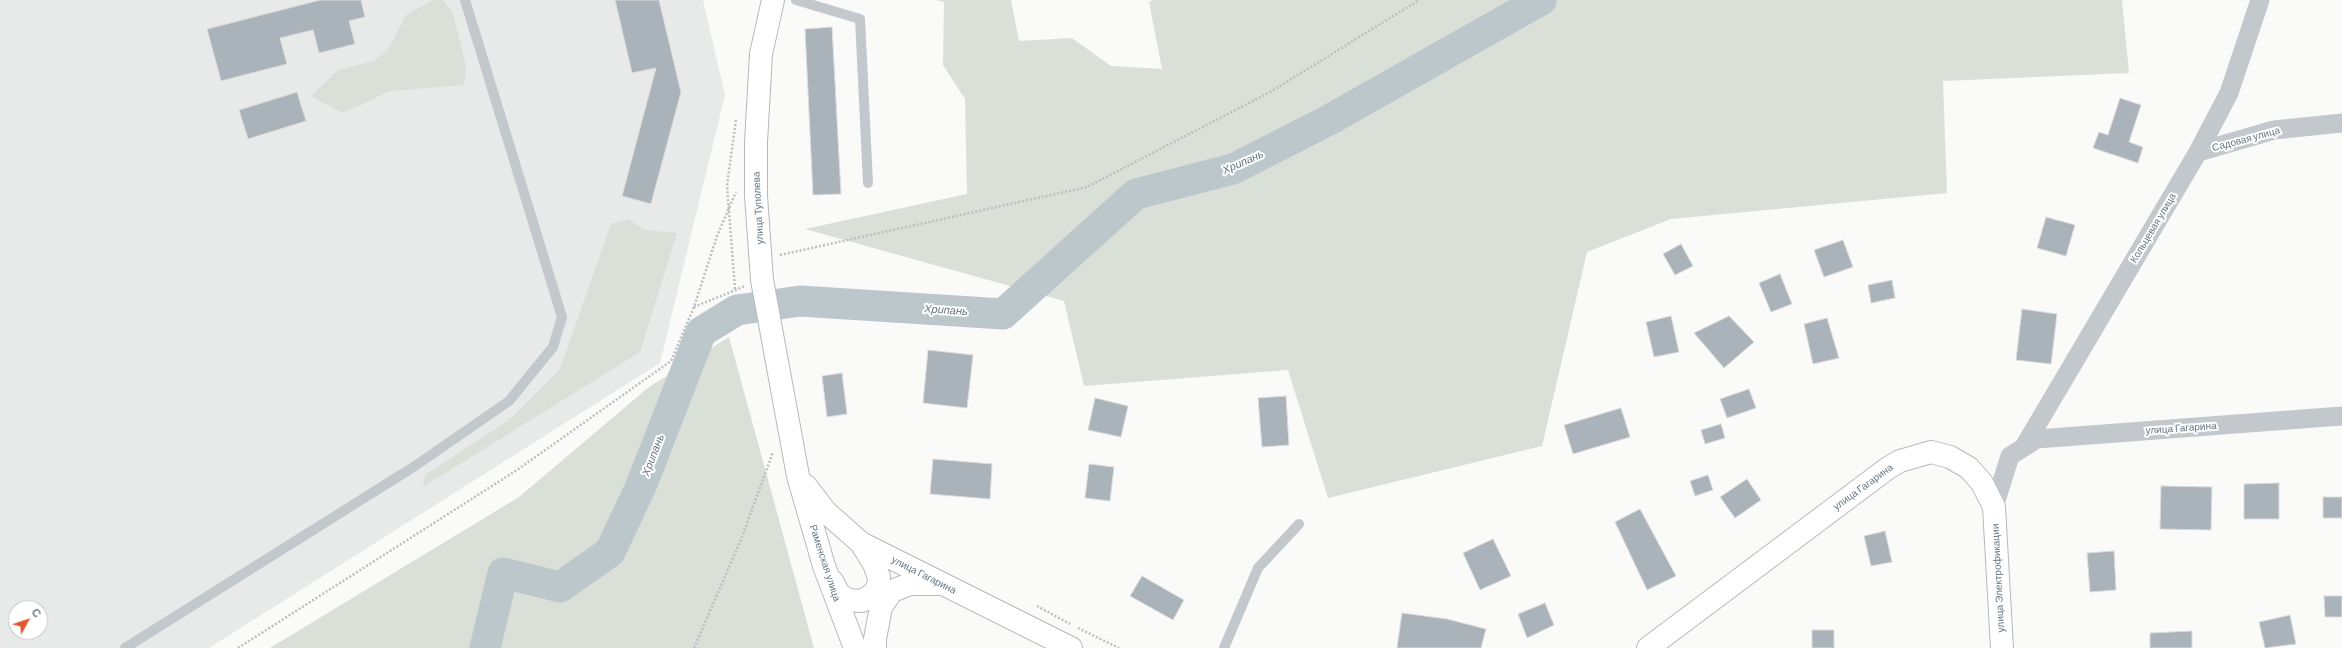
<!DOCTYPE html>
<meta charset="utf-8">
<style>
body{margin:0}
#map{position:relative;width:2342px;height:648px;overflow:hidden;background:#fafaf8;font-family:Barlow,sans-serif}
canvas{display:block}
.north{position:absolute;left:8px;top:600px;width:40px;height:40px;box-sizing:border-box;background:#fff;border:1px solid #c1c8cd;border-radius:50%;rotate:50deg;font-size:11px;font-weight:700;line-height:16px;text-align:center;color:#657683}
.north::after{content:'';display:block;margin:auto;width:14px;height:18px;background:#e4572e;clip-path:polygon(50% 0,100% 100%,50% 72%,0 100%)}
</style>
<div id="map">
<canvas width="2342" height="648"></canvas>
<div class="north">С</div>
</div>
<script>
const g = document.querySelector('canvas').getContext('2d');
g.lineJoin = 'round';
function fill(path, color) { g.fillStyle = color; g.fill(path, 'evenodd'); }
const shape = rows => new Path2D(rows.map(r => 'M' + r).join(''));
function trace(path, color, width, dash) { g.strokeStyle = color; g.lineWidth = width; g.lineCap = dash ? 'butt' : 'round'; g.setLineDash(dash || []); g.stroke(path); }
function write(font, color, halo, rows, align = 'center') {
  g.font = font + ' Barlow,sans-serif'; g.lineWidth = 4; g.setLineDash([]); g.textBaseline = 'middle'; g.strokeStyle = halo; g.fillStyle = color; for (const [text, x, y, turn = 0] of rows) {
    g.save(); g.translate(x, y); g.rotate((+turn || 0) * Math.PI / 180); g.textAlign = isNaN(turn) ? turn : align; if (halo) g.strokeText(text, 0, 0); g.fillText(text, 0, 0); g.restore();
  }
}
fill(shape([
 [0,0,703,0,725,95,660,363,209,648,0,648],
 [16,608,40,608,40,632,16,632]
]), '#e8e9e9');
fill(shape([
 [433,0,443,0,453,14,466,66,464,85,390,91,343,113,311,96,338,70,374,61,389,48,406,15],
 [936,0,1011,0,1019,41,1072,38,1111,66,1162,69,1149,2,1153,0,2122,0,2129,73,1943,81,1947,193,1671,219,1587,252,1542,446,1328,498,1288,370,1084,386,1064,301,805,229,967,194,965,99,943,65,944,2],
 [628,219,644,230,677,233,640,352,423,487,425,475,508,421,560,369,611,224],
 [729,337,814,648,270,648,519,497,649,387]
]), '#dadfd7');
trace(shape([
 [485,648,503,573,560,587,610,552,641,486,701,332,737,310,800,301,1003,314,1136,194,1233,169,1329,120,1541,0]
]), '#bbc7cb', 31);
const building = shape([
 [320,0,361,0,365,17,349,21,355,44,319,53,313,30,280,38,287,64,221,81,207,29,320,0],
 [615,0,659,0,681,92,651,204,622,196,656,68,632,73,615,0],
 [832,27,841,194,813,195,805,29,832,27],
 [297,92,306,121,248,139,239,110,297,92],
 [2120,98,2141,105,2129,142,2143,147,2138,163,2093,148,2099,132,2108,135,2120,98],
 [2046,217,2075,225,2066,256,2037,248,2046,217],
 [1843,240,1853,267,1824,277,1814,250,1843,240],
 [1681,244,1693,266,1675,275,1663,254,1681,244],
 [1780,274,1792,304,1771,312,1759,283,1780,274],
 [1892,280,1895,298,1871,303,1868,285,1892,280],
 [2022,309,2057,314,2051,364,2016,360,2022,309],
 [1671,316,1679,352,1654,357,1646,322,1671,316],
 [1729,316,1754,342,1724,368,1694,333,1729,316],
 [1827,318,1839,358,1813,364,1804,324,1827,318],
 [928,350,973,355,967,408,923,403,928,350],
 [842,373,847,414,827,417,822,376,842,373],
 [1749,389,1756,408,1727,418,1720,399,1749,389],
 [1286,396,1289,445,1262,447,1258,398,1286,396],
 [1095,398,1128,406,1121,437,1088,430,1095,398],
 [1621,408,1630,437,1573,454,1564,425,1621,408],
 [1721,424,1725,438,1705,444,1701,430,1721,424],
 [933,459,992,464,990,499,930,494,933,459],
 [1089,464,1114,467,1110,501,1085,498,1089,464],
 [1708,475,1713,490,1695,496,1690,481,1708,475],
 [1747,479,1761,500,1735,518,1720,497,1747,479],
 [2279,483,2279,519,2244,519,2244,484,2279,483],
 [2161,486,2212,487,2211,530,2160,529,2161,486],
 [2323,497,2342,497,2342,518,2323,518,2323,497],
 [1640,509,1676,576,1647,590,1615,522,1640,509],
 [1885,531,1892,562,1871,566,1864,536,1885,531],
 [1493,539,1511,576,1480,590,1463,553,1493,539],
 [2114,551,2116,590,2090,592,2087,553,2114,551],
 [1142,576,1184,600,1173,620,1130,596,1142,576],
 [2324,596,2342,596,2342,617,2325,617,2324,596],
 [1545,603,1554,625,1527,638,1518,614,1545,603],
 [1402,613,1447,619,1486,629,1481,648,1397,648,1402,613],
 [2290,615,2296,644,2265,648,2259,622,2290,615],
 [1812,630,1834,630,1834,648,1812,648,1812,630],
 [2192,631,2192,648,2150,648,2150,633,2192,631]
]);
fill(building, '#aab3b9');
trace(building, '#dcdcda', 1);
const primary = shape([
 [773,0,761,54,756,142,756,196,762,280,798,476,824,566,855,648],
 [806,486,826,512,861,543,1071,648],
 [832,581,839,594,848,600,862,601,873,594,878,587,879,577,874,564,861,543],
 [875,648,875,639,881,607,892,591,910,584,938,584],
 [1648,648,1888,468,1900,461,1931,452,1950,457,1969,468,1982,483,1994,507,2002,648]
]);
trace(primary, '#b5babe', 24);
trace(shape([
 [780,255,1087,187,1272,91,1419,0],
 [735,289,727,186,736,119],
 [694,307,745,286],
 [1037,606,1070,624],
 [1078,628,1119,648],
 [238,648,517,470,671,361,694,307,717,236,736,192],
 [694,648,742,537,773,452]
]), '#bbbfc2', 2.5, [2, 2]);
trace(shape([
 [796,0,860,19,868,183],
 [125,648,415,466,509,401,553,347,562,317,465,0],
 [1224,648,1258,568,1299,524]
]), '#c3c8cc', 10);
trace(shape([
 [2198,152,2274,130,2342,123],
 [2025,445,2198,152,2229,93,2260,0],
 [1994,507,2010,456,2037,439,2342,416]
]), '#c3c8cc', 19);
trace(primary, '#fff', 22);
write('10px', '#657683', '#fff', [
 ["Садовая улица",2246,139,-15],
 ["улица Туполева",758,208,-93],
 ["Кольцевая улица",2153,228,-59],
 ["улица Гагарина",2181,428,-4],
 ["улица Гагарина",1863,487,-36],
 ["Раменская улица",825,563,72],
 ["улица Гагарина",924,575,27],
 ["улица Электрофикации",1998,578,-93]
]);
write('italic 11px', '#60757c', '#fff', [
 ["Хрипань",1243,162,-24],
 ["Хрипань",946,310,4],
 ["Хрипань",653,455,-69]
]);
</script>
